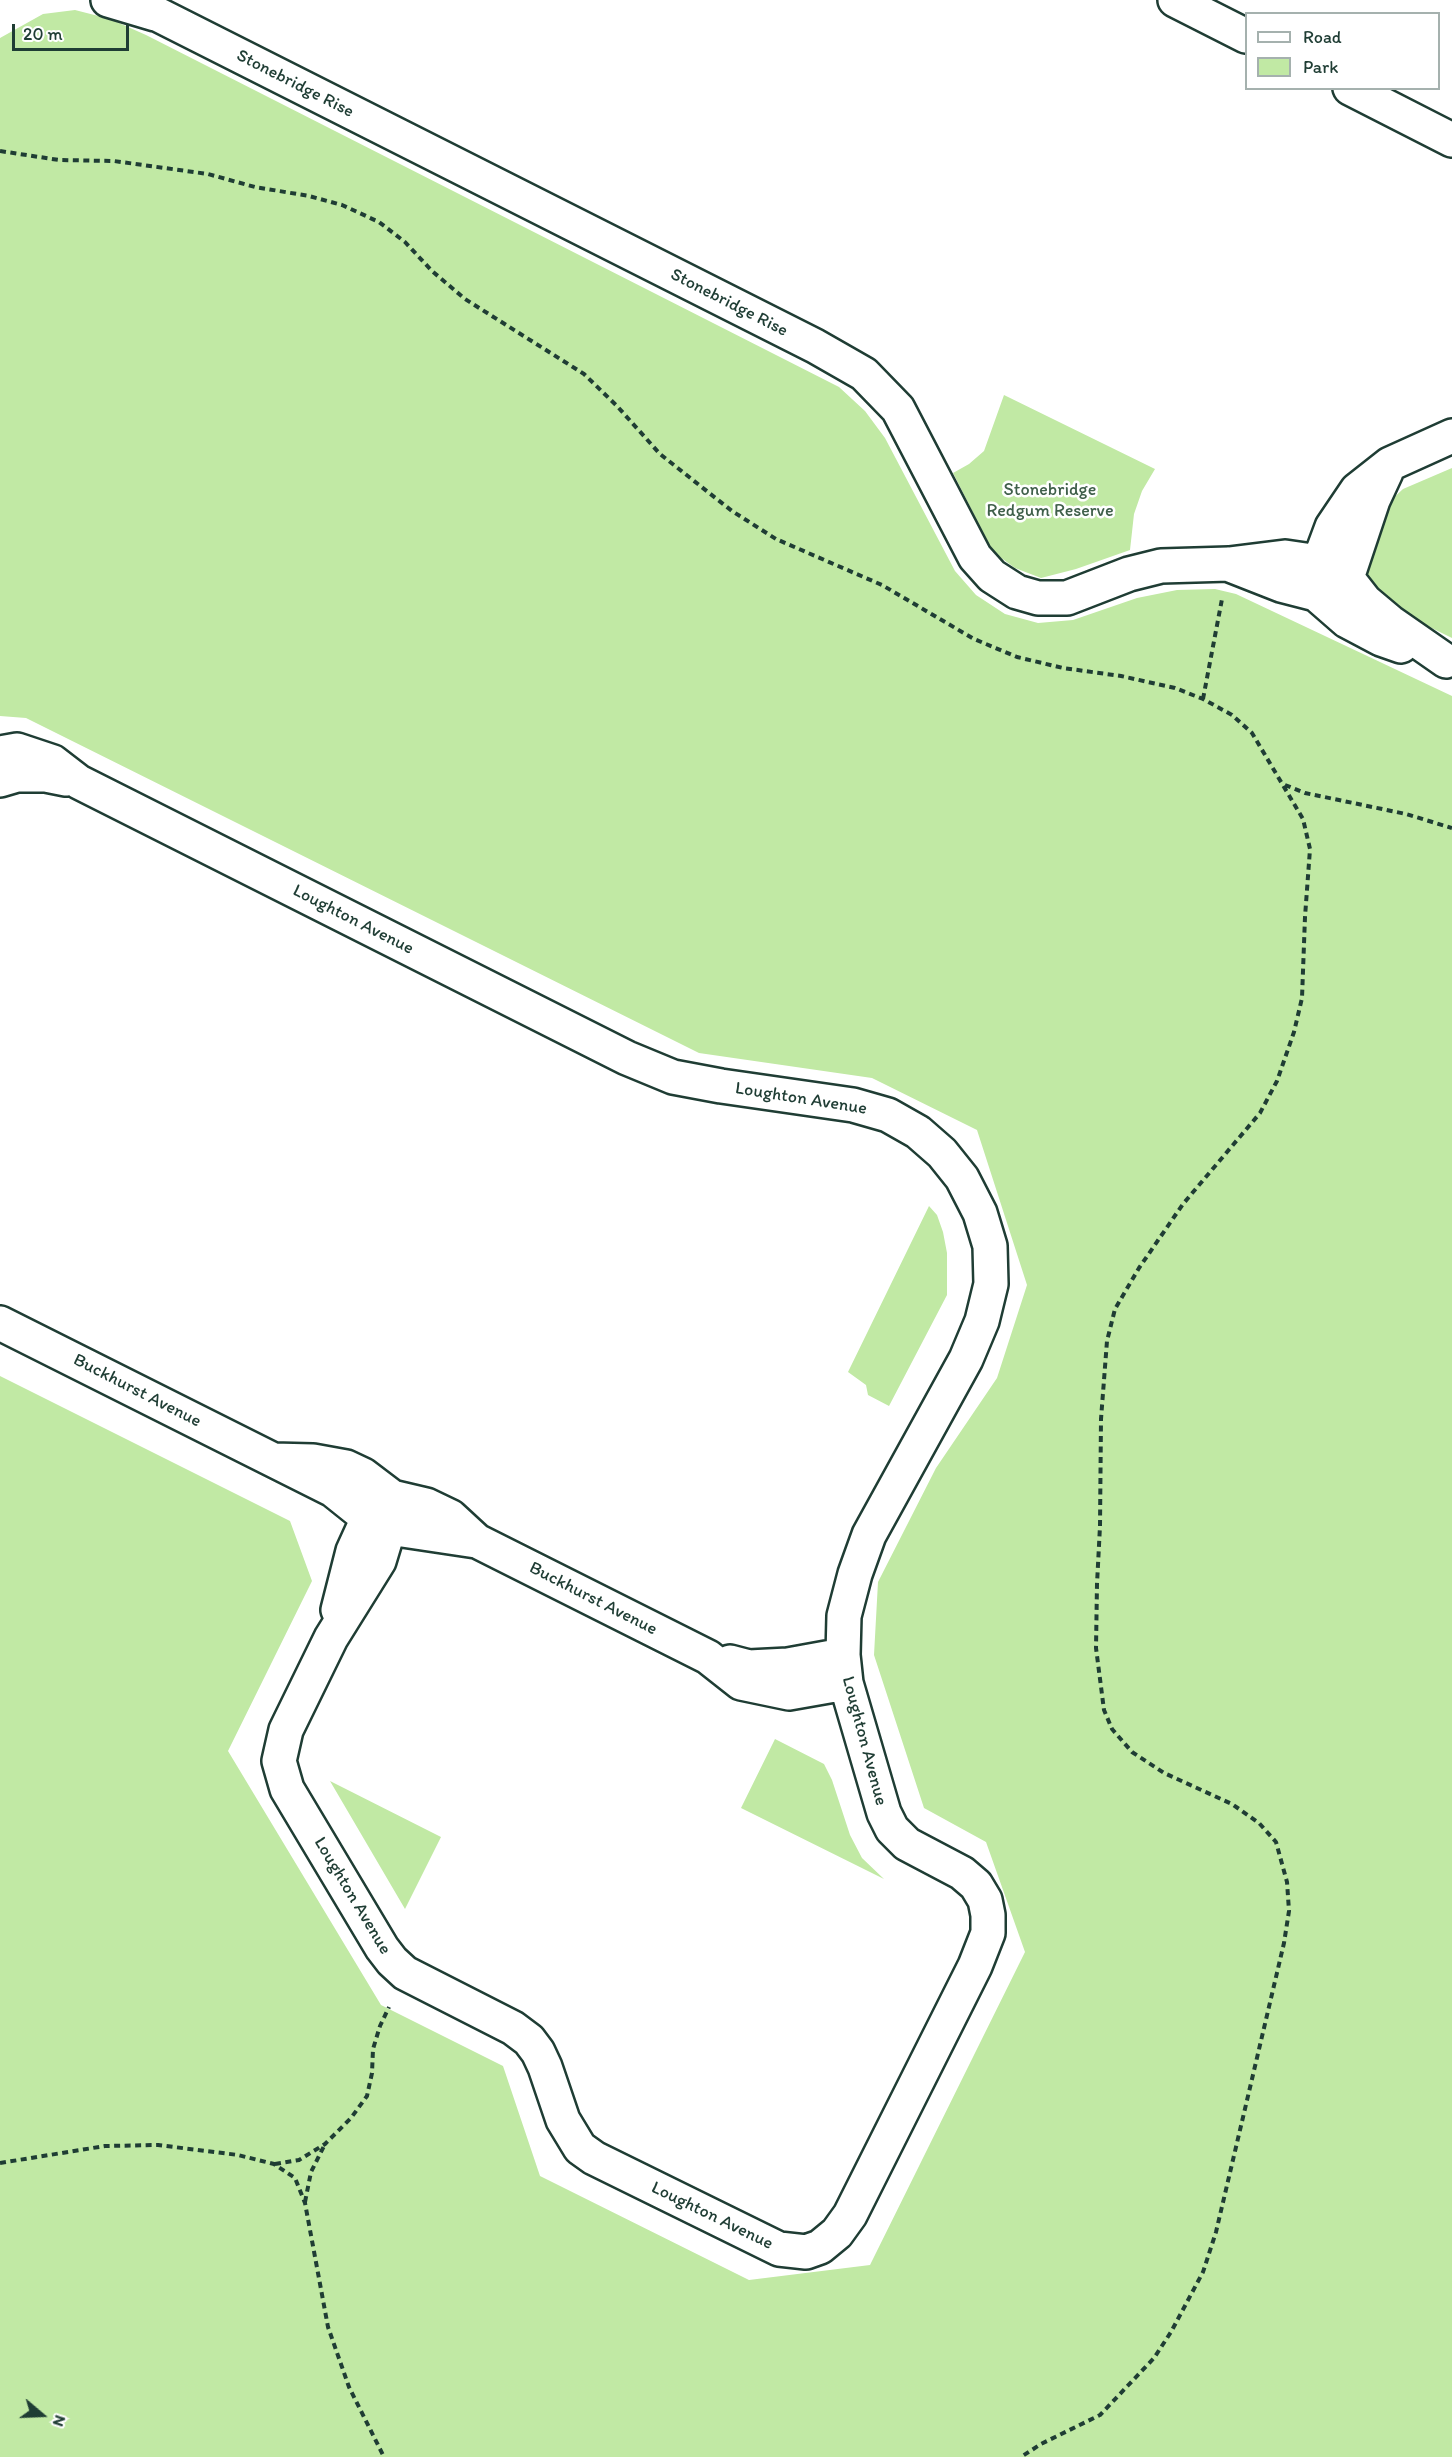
<!DOCTYPE html>
<style>
body{margin:0}
#map{position:relative;width:1452px;height:2457px;overflow:hidden;background:#fff;font-family:Itim,sans-serif}
canvas{display:block}
.legend{position:absolute;left:1245px;top:12px;width:195px;height:78px;box-sizing:border-box;background:#fff;border:2px solid #a5b1ae;margin:0;padding:8px 10px;list-style:none;font-size:18px;color:#1f3d34}
.legend li{display:flex;align-items:center;gap:12px;height:30px}
.legend b{width:30px;border:2px solid #a5b1ae}
.north{position:absolute;left:12px;top:2385px;width:60px;height:60px;-webkit-text-stroke:4px #fff;paint-order:stroke;rotate:109deg;font-size:16px;font-weight:700;line-height:24px;text-align:center;color:#1f3d34}
.north::after{content:'';display:block;margin:auto;width:21px;height:27px;background:#1f3d34;clip-path:polygon(50% 0,100% 100%,50% 72%,0 100%)}
.scale{position:absolute;left:12px;top:24px;width:117px;height:27px;box-sizing:border-box;border:3px solid #1f3d34;border-top:0;padding-left:8px;font-size:18px;line-height:21px;white-space:nowrap;color:#1f3d34;-webkit-text-stroke:4px #fff;paint-order:stroke}
</style>
<div id="map">
<canvas width="1452" height="2457"></canvas>
<ul class="legend">
<li><b style="height:8px;background:#fff"></b>Road</li>
<li><b style="height:16px;background:#c1e9a4"></b>Park</li>
</ul>
<div class="north">N</div>
<div class="scale">20 m</div>
</div>
<script>
const g = document.querySelector('canvas').getContext('2d');
g.lineJoin = 'round';
function fill(path, color) { g.fillStyle = color; g.fill(path, 'evenodd'); }
const shape = rows => new Path2D(rows.map(r => 'M' + r).join(''));
function trace(path, color, width, dash) { g.strokeStyle = color; g.lineWidth = width; g.lineCap = dash ? 'butt' : 'round'; g.setLineDash(dash || []); g.stroke(path); }
function write(font, color, halo, rows, align = 'center') {
  g.font = font + ' Itim,sans-serif'; g.lineWidth = 5; g.setLineDash([]); g.textBaseline = 'middle'; g.strokeStyle = halo; g.fillStyle = color; for (const [text, x, y, turn = 0] of rows) {
    g.save(); g.translate(x, y); g.rotate((+turn || 0) * Math.PI / 180); g.textAlign = isNaN(turn) ? turn : align; if (halo) g.strokeText(text, 0, 0); g.fillText(text, 0, 0); g.restore();
  }
}
fill(shape([
 [75,10,110,19,146,35,839,387,865,411,885,438,955,571,976,595,1005,614,1038,623,1073,620,1137,598,1177,590,1215,589,1236,594,1452,696,1452,2457,0,2457,0,1376,290,1521,312,1581,228,1751,381,2005,503,2066,540,2176,749,2280,870,2265,1025,1952,986,1842,924,1808,874,1655,878,1582,936,1468,997,1378,1027,1285,977,1130,872,1078,699,1053,26,718,0,716,0,38,43,14],
 [1004,395,1155,469,1142,491,1134,514,1130,550,1076,569,1041,578,1015,568,993,552,953,473,969,464,984,451],
 [1452,468,1452,638,1393,609,1366,577,1367,556,1387,504,1403,489],
 [929,1206,937,1215,943,1232,947,1253,947,1295,889,1406,868,1395,866,1385,848,1372],
 [775,1739,824,1764,832,1780,850,1835,862,1858,884,1879,741,1808],
 [330,1781,441,1837,405,1909]
]), '#c1e9a4');
const minor = shape([
 [108,0,155,14],
 [137,0,157,14,815,346,864,374,898,409,975,557,992,576,1017,592,1038,598,1067,598,1129,574,1161,566,1229,564,1285,557,1319,562,1347,578,1365,601,1390,622,1446,661],
 [1175,0,1246,36],
 [1350,88,1452,140],
 [1230,565,1281,585,1316,594,1347,621,1381,639,1401,646],
 [1317,583,1319,562,1332,527,1357,490,1390,464,1452,436],
 [1328,588,1347,578,1373,500,1386,472],
 [0,753,17,750,53,762,79,782,627,1058,673,1077,721,1086,853,1105,888,1115,918,1132,942,1153,962,1178,980,1213,990,1246,991,1284,982,1321,966,1359,869,1535,855,1574,844,1616,843,1655,846,1683,884,1813,892,1829,907,1844,962,1873,976,1885,985,1900,988,1915,988,1933,975,1966,850,2215,837,2233,820,2247,806,2252,779,2249,594,2158,580,2148,563,2120,545,2067,538,2052,529,2040,513,2028,405,1973,392,1961,382,1948,287,1789,279,1761,286,1730,331,1638,379,1561,389,1528,392,1497],
 [0,780,17,775,46,775,66,779],
 [0,1323,333,1490,368,1518,389,1528,476,1541],
 [273,1460,313,1461,346,1467,363,1475,392,1497,426,1505,451,1517,477,1541,708,1657,741,1683,789,1693,846,1683],
 [338,1610,353,1551,368,1518,384,1504],
 [730,1662,749,1667,788,1665,843,1655]
]);
trace(minor, '#1f3d34', 38);
trace(shape([
 [0,151,59,160,114,161,208,174,255,187,309,196,342,205,379,222,405,242,432,271,465,299,584,374,617,406,660,454,732,511,776,539,882,585,974,639,1017,657,1063,668,1121,676,1175,688,1203,699,1232,715,1252,733,1303,819,1310,849,1305,917,1302,998,1294,1032,1277,1081,1260,1113,1183,1204,1139,1268,1115,1309,1107,1341,1101,1419,1100,1526,1097,1584,1096,1648,1104,1710,1112,1729,1132,1752,1164,1773,1232,1804,1259,1823,1276,1842,1287,1882,1289,1911,1284,1943,1216,2232,1203,2272,1171,2332,1154,2358,1100,2415,1041,2444,1021,2457],
 [1203,699,1222,599],
 [1285,785,1305,793,1406,814,1452,828],
 [0,2163,105,2146,158,2145,238,2155,274,2164,295,2178,305,2203,328,2327,349,2387,384,2457],
 [275,2164,299,2160,325,2144,351,2118,367,2096,372,2073,373,2049,380,2026,389,2007],
 [305,2202,311,2172,325,2144]
]), '#1f3d34', 4, [6, 4.5]);
trace(minor, '#fff', 33);
write('18px', '#1f3d34', '#fff', [
 ["Stonebridge Rise",295,84,27],
 ["Stonebridge Rise",729,303,27],
 ["Loughton Avenue",353,920,27],
 ["Loughton Avenue",801,1099,9],
 ["Buckhurst Avenue",137,1391,27],
 ["Buckhurst Avenue",593,1599,27],
 ["Loughton Avenue",864,1741,75],
 ["Loughton Avenue",352,1896,59],
 ["Loughton Avenue",712,2216,26]
]);
write('18px', '#3f5f4a', '#fff', [
 ["Stonebridge",1050,490],
 ["Redgum Reserve",1050,511]
]);
</script>
